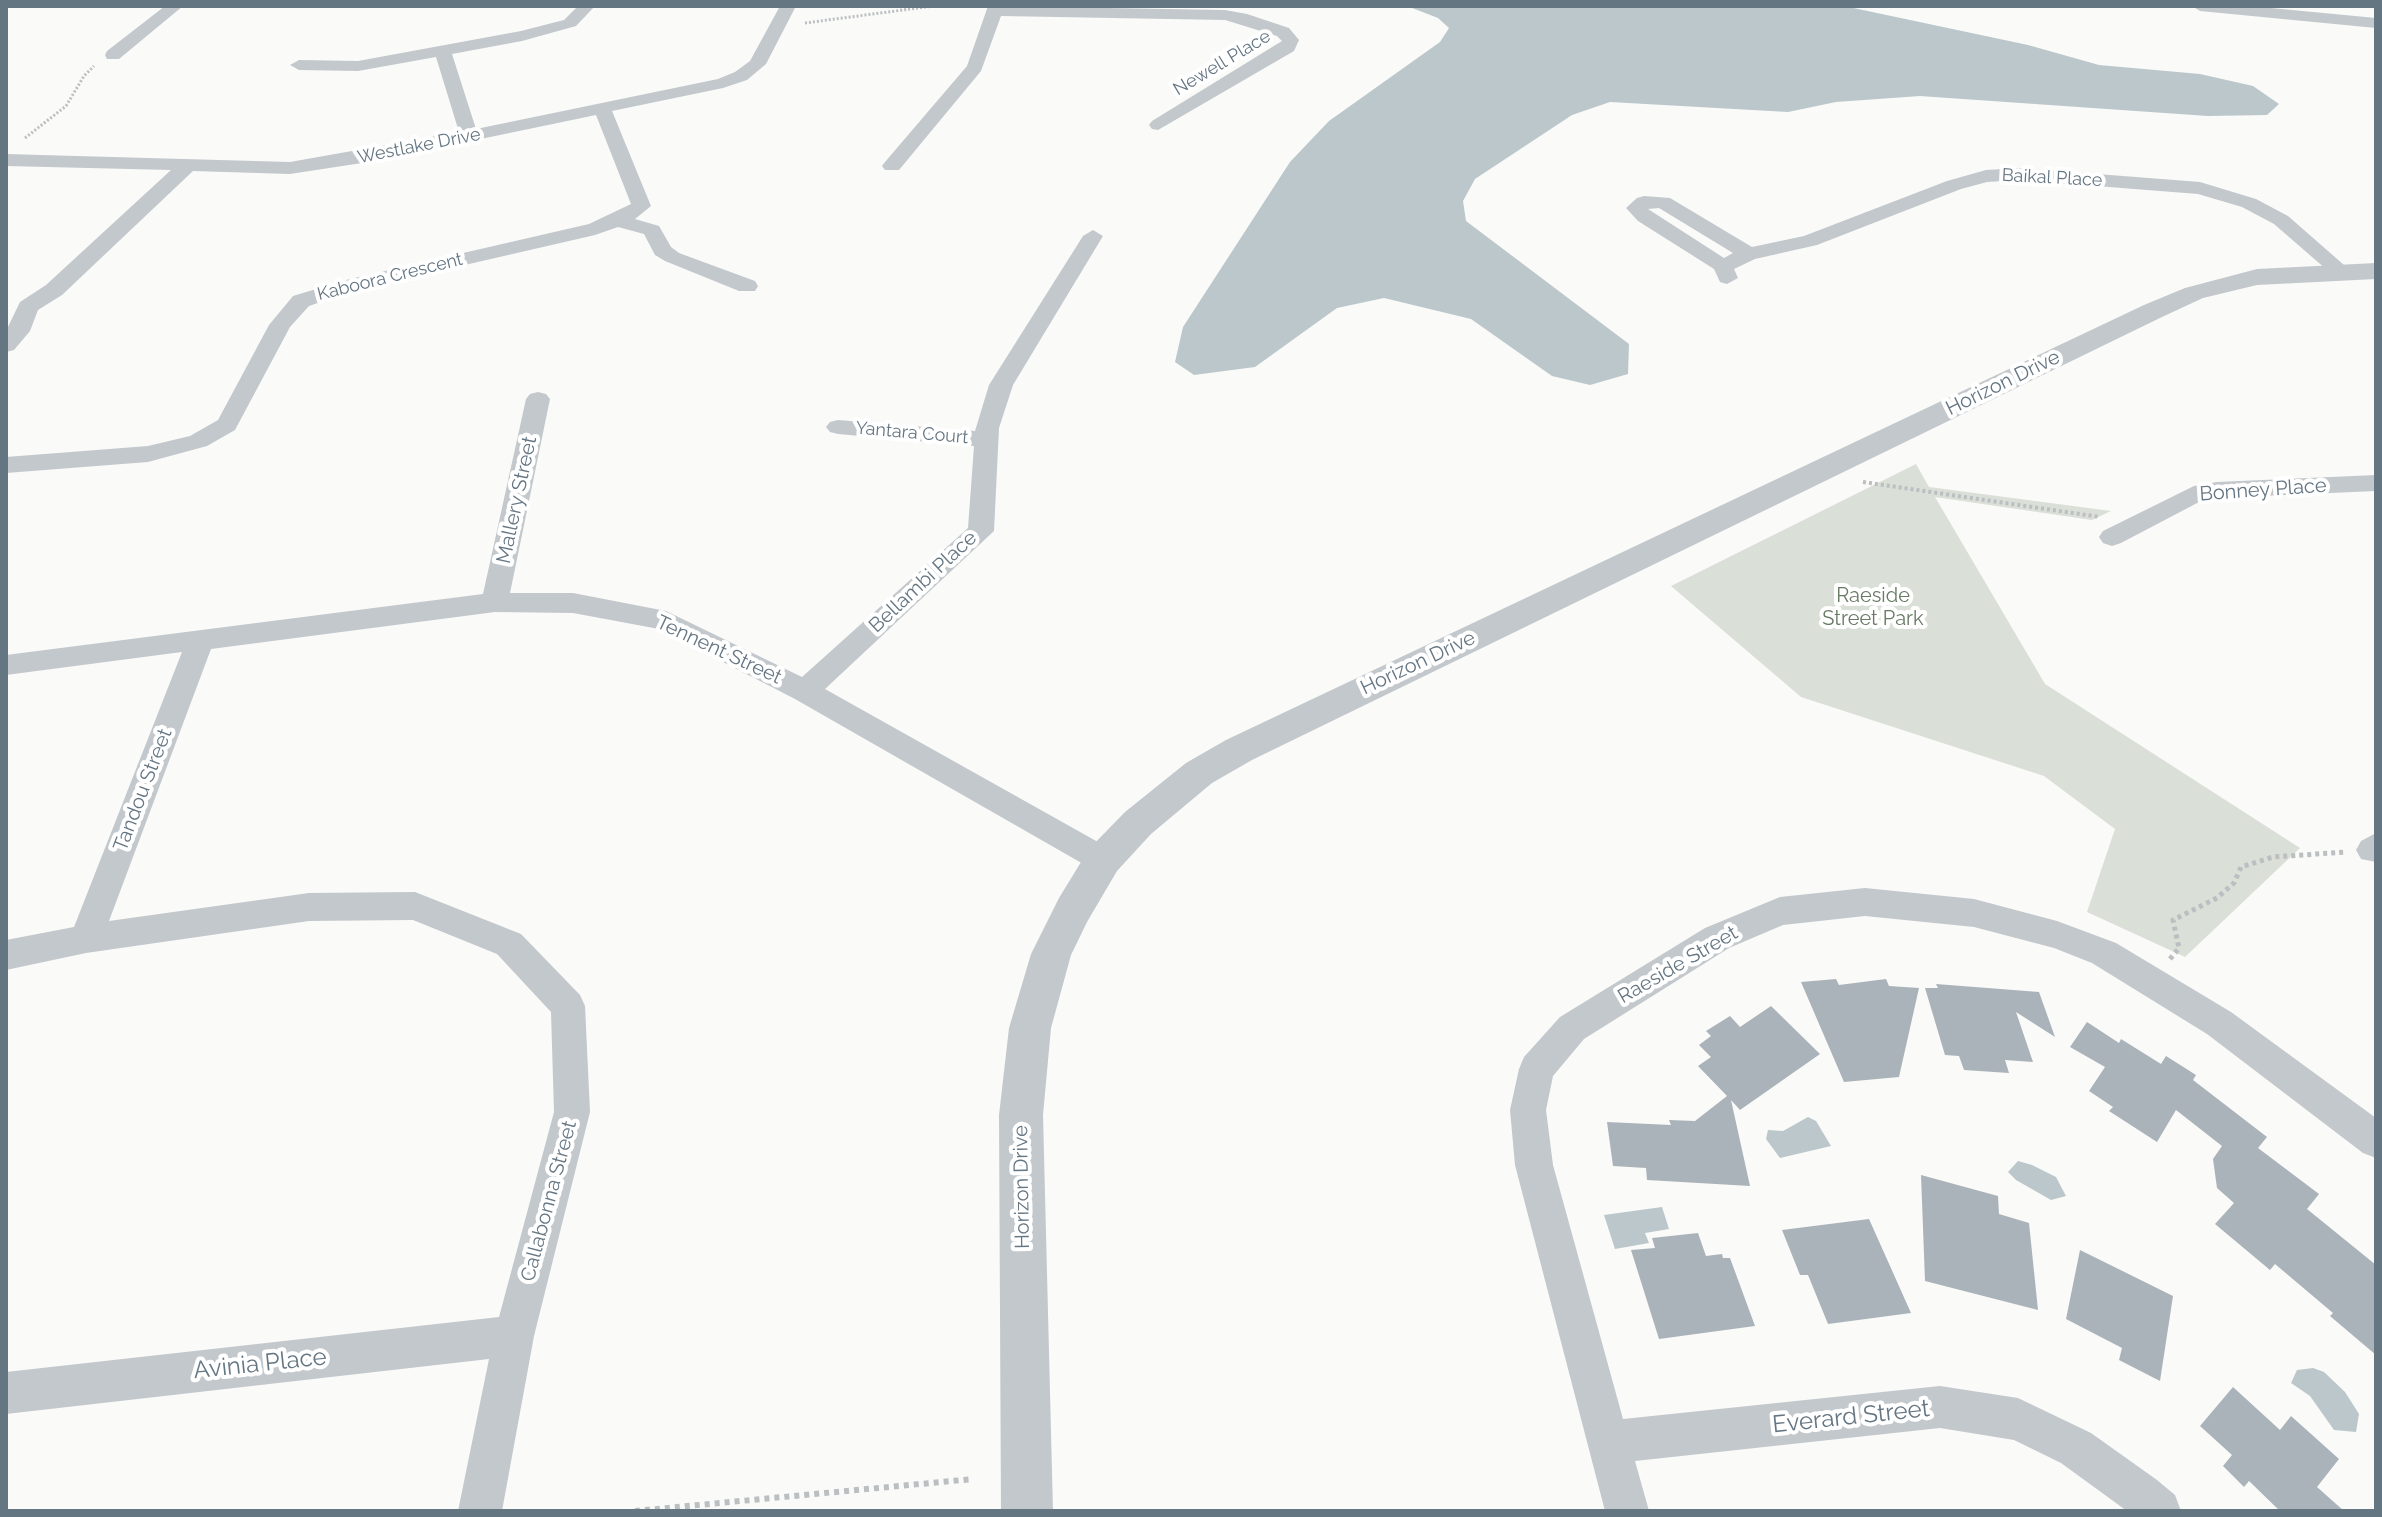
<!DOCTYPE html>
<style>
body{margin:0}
#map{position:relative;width:2382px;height:1517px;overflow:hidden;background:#fafaf8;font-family:Raleway,sans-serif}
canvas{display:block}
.frame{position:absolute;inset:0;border:8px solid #657683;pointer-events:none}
</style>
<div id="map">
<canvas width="2382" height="1517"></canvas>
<div class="frame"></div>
</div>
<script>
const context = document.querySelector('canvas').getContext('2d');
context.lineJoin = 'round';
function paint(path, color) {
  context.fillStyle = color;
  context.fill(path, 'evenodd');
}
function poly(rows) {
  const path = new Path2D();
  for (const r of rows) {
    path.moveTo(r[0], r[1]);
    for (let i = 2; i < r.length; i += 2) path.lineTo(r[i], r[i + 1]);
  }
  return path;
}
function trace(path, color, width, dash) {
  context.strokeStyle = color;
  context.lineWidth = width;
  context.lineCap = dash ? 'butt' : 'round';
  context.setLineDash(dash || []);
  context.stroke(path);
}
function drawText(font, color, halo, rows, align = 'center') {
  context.font = font + ' Raleway,sans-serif';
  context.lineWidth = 8;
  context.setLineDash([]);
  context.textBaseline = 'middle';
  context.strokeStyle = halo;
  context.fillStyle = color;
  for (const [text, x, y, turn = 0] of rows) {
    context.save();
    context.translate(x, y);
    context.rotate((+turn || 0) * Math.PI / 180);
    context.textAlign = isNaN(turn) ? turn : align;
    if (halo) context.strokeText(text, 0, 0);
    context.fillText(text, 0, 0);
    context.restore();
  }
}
paint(poly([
 [1916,464,1929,487,2111,511,2092,520,1935,497,2045,684,2300,848,2185,957,2087,912,2115,829,2044,776,1801,697,1671,586]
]), '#dadfd7');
paint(poly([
 [1407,6,1844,6,2028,45,2099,65,2200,74,2253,86,2279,104,2267,115,2208,116,1920,96,1836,102,1788,112,1610,102,1572,115,1475,179,1463,201,1466,221,1629,344,1628,374,1590,385,1552,376,1471,319,1384,298,1337,308,1255,367,1194,375,1175,362,1183,327,1290,162,1329,121,1440,42,1449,28,1438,18],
 [1808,1117,1816,1121,1831,1146,1780,1158,1766,1139,1768,1130,1783,1131],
 [2018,1161,2032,1165,2056,1177,2066,1196,2051,1200,2016,1180,2008,1172],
 [1662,1207,1669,1229,1645,1233,1649,1243,1615,1249,1604,1215],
 [2313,1368,2324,1372,2345,1392,2359,1414,2356,1432,2334,1430,2310,1396,2291,1383,2297,1370]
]), '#bbc7cb');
paint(poly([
 [1836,979,1839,985,1886,979,1889,986,1919,988,1899,1077,1844,1082,1801,982],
 [1936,984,2039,992,2055,1037,2016,1012,2033,1062,2005,1060,2009,1073,1964,1070,1959,1056,1945,1055,1925,988,1938,988],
 [1771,1006,1820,1054,1740,1110,1731,1100,1750,1186,1647,1180,1646,1168,1613,1166,1607,1122,1671,1125,1669,1120,1695,1121,1727,1096,1698,1066,1711,1057,1699,1045,1711,1036,1706,1031,1730,1016,1740,1027],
 [2087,1022,2119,1043,2121,1039,2161,1064,2166,1056,2196,1075,2193,1080,2267,1137,2258,1148,2319,1194,2307,1209,2376,1265,2376,1355,2330,1316,2333,1313,2275,1264,2270,1270,2215,1224,2234,1203,2217,1188,2213,1159,2222,1146,2176,1110,2157,1142,2109,1111,2113,1107,2089,1091,2105,1067,2070,1047],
 [1921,1175,1998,1196,1999,1214,2029,1223,2038,1310,1925,1281],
 [1869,1219,1911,1313,1828,1324,1808,1275,1800,1275,1782,1230],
 [1698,1233,1706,1256,1722,1254,1723,1258,1730,1258,1755,1326,1659,1339,1631,1250,1655,1248,1652,1238],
 [2080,1250,2173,1296,2160,1381,2119,1360,2122,1348,2066,1319],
 [2233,1387,2280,1430,2291,1416,2339,1459,2317,1487,2344,1511,2280,1511,2249,1481,2244,1487,2223,1466,2232,1455,2200,1426]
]), '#aab3b9');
trace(poly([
 [805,23,933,6],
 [25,138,66,106,84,76,94,66]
]), '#bbbfc2', 3, [2, 2]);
trace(poly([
 [1863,482,2100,517]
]), '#bbbfc2', 4, [3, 3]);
trace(poly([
 [2170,959,2179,948,2173,920,2217,898,2234,883,2241,867,2273,857,2346,852]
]), '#bbbfc2', 5, [4, 4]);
trace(poly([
 [635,1511,973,1479]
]), '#bbbfc2', 6, [5, 5]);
paint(poly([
 [165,6,183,6,119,59,107,59,105,55,107,51,165,6],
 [578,6,595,6,576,26,522,41,452,54,476,129,718,79,735,72,750,61,780,6,796,6,766,64,747,80,723,88,612,111,651,206,635,219,659,226,671,247,679,253,755,281,758,286,755,291,739,291,665,261,655,255,644,234,618,227,595,235,352,291,309,306,290,327,235,430,207,446,148,462,6,473,6,457,148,446,190,436,218,420,269,325,293,296,346,280,589,224,631,204,596,115,375,161,290,174,193,171,62,295,38,310,30,331,14,350,6,352,6,331,20,302,46,285,171,170,6,166,6,154,290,162,459,132,436,57,358,71,299,70,290,65,299,60,358,61,521,31,564,20,578,6],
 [988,6,1225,10,1247,14,1289,28,1299,40,1294,51,1158,130,1152,129,1149,125,1152,121,1282,41,1277,36,1225,20,1001,16,981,71,899,170,885,170,882,166,885,162,967,66,988,6],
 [2192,6,2250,6,2376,18,2376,28,2200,11,2192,6],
 [2020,168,2200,182,2256,199,2288,216,2352,272,2348,276,2334,276,2274,224,2242,207,2198,194,2020,180,1987,182,1961,189,1817,245,1755,259,1734,269,1738,278,1727,284,1720,282,1714,269,1638,221,1626,208,1637,198,1644,196,1670,198,1752,247,1804,236,1947,181,1986,170,2020,168],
 [1659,208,1733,253,1724,258,1648,209,1659,208],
 [1093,230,1103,236,1013,385,999,428,994,531,825,689,1114,851,1119,860,1114,869,1103,873,1092,869,795,699,659,629,573,613,495,612,211,649,109,921,309,893,415,892,521,934,580,995,585,1006,590,1112,534,1336,502,1511,458,1511,489,1359,6,1414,6,1372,499,1317,554,1112,551,1012,497,954,413,920,309,921,86,953,6,970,6,940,74,927,182,652,6,675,6,655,483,594,526,399,530,394,538,392,546,394,550,399,510,593,573,593,666,611,802,677,968,528,974,446,838,434,830,432,826,427,830,422,838,420,975,431,989,385,1083,236,1093,230],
 [2376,475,2376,491,2217,498,2201,501,2121,543,2112,546,2103,543,2099,537,2103,531,2194,486,2217,482,2376,475],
 [2376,833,2376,862,2361,859,2356,850,2361,841,2376,833],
 [1865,888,1974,899,2057,921,2116,943,2231,1012,2376,1118,2376,1158,2363,1153,2207,1034,2092,963,2054,948,1974,927,1865,916,1783,925,1729,948,1584,1039,1553,1076,1546,1110,1553,1165,1623,1419,1940,1386,2018,1398,2091,1433,2157,1480,2175,1495,2181,1511,2127,1511,2061,1463,2014,1440,1940,1428,1635,1461,1649,1511,1605,1511,1515,1165,1510,1110,1519,1069,1524,1057,1560,1017,1705,928,1780,897,1865,888]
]), '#c3c8cc');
paint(poly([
 [2376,263,2376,279,2257,285,2203,298,2162,317,1252,760,1212,783,1151,834,1117,871,1087,922,1071,955,1051,1028,1043,1115,1053,1511,1001,1511,999,1115,1009,1028,1031,954,1059,898,1089,849,1125,812,1186,763,1226,740,2144,305,2185,288,2257,269,2376,263]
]), '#c3c8cc');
drawText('18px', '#657683', '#fff', [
 ["Newell Place",1222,63,-31],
 ["Westlake Drive",419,146,-11],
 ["Baikal Place",2052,178,3],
 ["Kaboora Crescent",390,277,-14],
 ["Yantara Court",912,433,5]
]);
drawText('20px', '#657683', '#fff', [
 ["Horizon Drive",2003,383,-26],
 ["Bonney Place",2263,490,-4],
 ["Mallery Street",517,500,-78],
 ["Bellambi Place",923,582,-43],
 ["Tennent Street",719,650,25],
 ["Horizon Drive",1418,663,-25],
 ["Tandou Street",143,790,-69],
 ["Raeside Street",1678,965,-30],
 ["Horizon Drive",1022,1187,-91],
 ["Callabonna Street",549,1201,-75]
]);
drawText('20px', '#687a64', '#fff', [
 ["Raeside",1873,596],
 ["Street Park",1873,619]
]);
drawText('24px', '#657683', '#fff', [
 ["Avinia Place",260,1364,-6],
 ["Everard Street",1851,1417,-6]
]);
</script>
